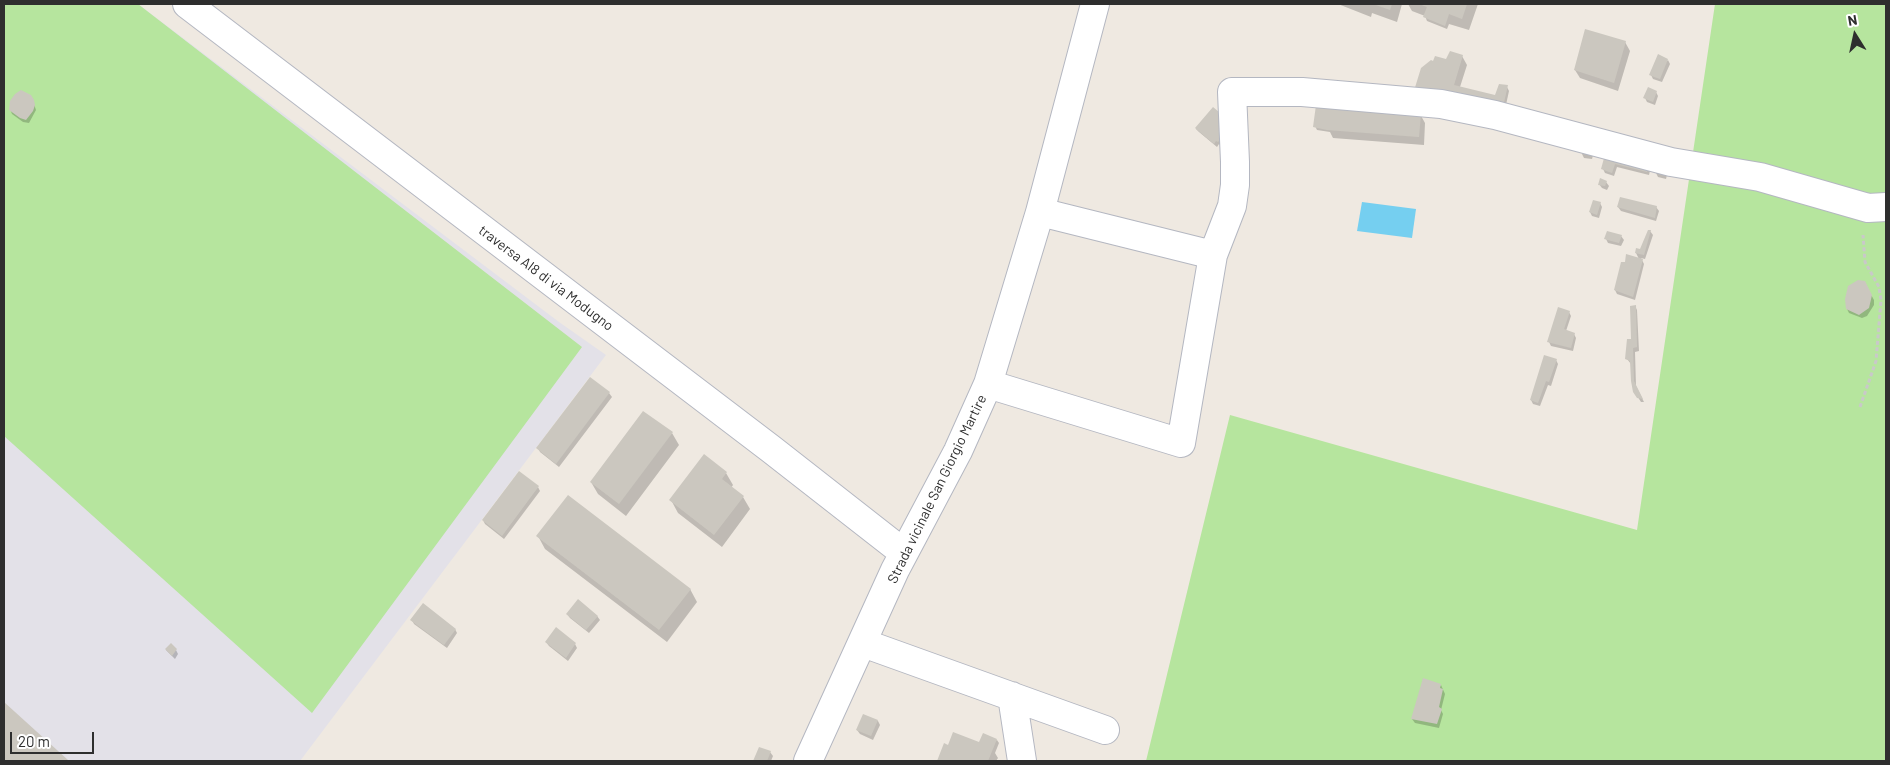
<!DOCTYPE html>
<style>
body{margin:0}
#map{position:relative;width:1890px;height:765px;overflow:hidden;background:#efe9e1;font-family:Barlow,sans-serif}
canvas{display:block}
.frame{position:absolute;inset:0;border:5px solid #2e2e2e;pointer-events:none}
.north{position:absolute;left:1830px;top:10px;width:50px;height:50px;-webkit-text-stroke:4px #fff;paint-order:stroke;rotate:350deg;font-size:14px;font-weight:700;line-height:20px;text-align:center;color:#2e2e2e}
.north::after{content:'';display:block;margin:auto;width:18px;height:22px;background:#2e2e2e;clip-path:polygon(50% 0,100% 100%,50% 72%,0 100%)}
.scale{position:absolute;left:10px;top:732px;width:84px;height:22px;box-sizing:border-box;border:2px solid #2e2e2e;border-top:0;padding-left:6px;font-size:15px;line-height:18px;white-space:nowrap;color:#2e2e2e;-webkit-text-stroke:4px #fff;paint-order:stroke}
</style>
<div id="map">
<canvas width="1890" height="765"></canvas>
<div class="frame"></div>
<div class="north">N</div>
<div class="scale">20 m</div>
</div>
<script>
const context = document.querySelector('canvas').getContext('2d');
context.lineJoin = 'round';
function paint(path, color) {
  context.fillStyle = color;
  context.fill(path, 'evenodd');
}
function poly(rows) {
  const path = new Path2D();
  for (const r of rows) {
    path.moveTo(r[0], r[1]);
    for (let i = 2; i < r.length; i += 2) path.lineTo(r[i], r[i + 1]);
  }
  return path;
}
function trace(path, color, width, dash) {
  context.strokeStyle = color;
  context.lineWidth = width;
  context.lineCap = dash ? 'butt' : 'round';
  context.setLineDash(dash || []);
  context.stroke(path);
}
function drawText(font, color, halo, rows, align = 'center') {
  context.font = font + ' Barlow,sans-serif';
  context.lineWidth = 4;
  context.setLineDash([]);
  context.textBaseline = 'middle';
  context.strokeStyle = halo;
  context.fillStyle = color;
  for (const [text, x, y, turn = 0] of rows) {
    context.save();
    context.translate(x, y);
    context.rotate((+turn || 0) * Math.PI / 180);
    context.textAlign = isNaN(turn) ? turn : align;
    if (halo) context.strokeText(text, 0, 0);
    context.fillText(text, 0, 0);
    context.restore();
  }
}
paint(poly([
 [4,4,138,4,559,322,606,355,300,761,4,761]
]), '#e3e1e8');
paint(poly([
 [4,4,138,4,582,347,312,713,4,436],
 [1715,4,1886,4,1886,761,1146,761,1230,415,1637,530]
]), '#b6e59e');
paint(poly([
 [1362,202,1416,209,1412,238,1357,231]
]), '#75cff0');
paint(poly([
 [1338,4,1402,4,1397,22,1372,13,1371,17],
 [1408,4,1478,4,1469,30,1449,24,1447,29,1427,21,1425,16,1412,11],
 [1625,42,1630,51,1618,91,1580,78,1575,70],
 [1462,56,1467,65,1460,87,1496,97,1507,87,1509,91,1504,114,1456,102,1446,60],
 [1668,60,1670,64,1662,82,1653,79,1651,75],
 [1656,92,1658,96,1655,105,1647,102,1645,98],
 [33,101,36,110,29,123,23,122,12,114,10,109],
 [1420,114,1425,123,1424,145,1333,138,1330,132,1317,130,1315,126],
 [1196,129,1231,130,1220,145,1219,144,1217,147,1199,132],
 [1584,146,1594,152,1592,159,1584,158,1582,154],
 [1607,152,1651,166,1649,175,1617,167,1614,176,1605,173,1603,169],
 [1658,165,1668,171,1666,179,1658,177,1656,173],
 [1606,182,1609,186,1607,190,1602,188,1599,184],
 [1600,203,1602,207,1599,218,1592,216,1590,212],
 [1618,207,1656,207,1659,211,1656,221,1621,211],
 [1650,231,1653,235,1645,259,1641,258,1644,264,1635,300,1617,294,1615,290,1639,259,1636,253,1641,251],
 [1621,236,1624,240,1621,246,1608,243,1606,239],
 [1864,282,1874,300,1874,305,1867,316,1862,318,1849,313,1847,309],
 [1635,306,1637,310,1639,351,1635,352,1636,386,1644,402,1641,402,1634,391,1631,364,1627,359,1633,340],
 [1569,312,1571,316,1566,331,1574,334,1576,338,1573,351,1551,346,1549,342],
 [1556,360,1558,364,1551,386,1548,385,1540,406,1533,404,1531,400],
 [591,379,609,393,612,397,559,467,540,452,538,448],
 [672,433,679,445,626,516,598,494,591,482],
 [726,473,733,485,731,488,743,497,750,509,722,547,678,513,671,500],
 [538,487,540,491,504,539,485,524,483,520],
 [538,536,690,589,697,602,667,642,545,549],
 [567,614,597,616,600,620,589,633,570,618],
 [412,620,455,629,457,633,447,648,414,624],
 [546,642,575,644,577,648,568,661,549,646],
 [166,650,176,650,178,654,175,659],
 [1441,685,1445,694,1441,710,1443,714,1439,728,1415,723,1412,719],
 [4,703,67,761,4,761],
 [864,716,878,721,880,725,873,740,860,734,857,730],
 [997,740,999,743,995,753,998,758,996,761,939,761,945,745,949,747,982,745],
 [760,748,770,752,773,756,771,761,755,761]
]), '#0003');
paint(poly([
 [1373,4,1392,4,1390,10],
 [1419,4,1467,4,1462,19,1449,14,1445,26,1423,17,1427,7],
 [1585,29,1626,41,1614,83,1574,70],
 [1450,51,1463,55,1454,85,1495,95,1499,84,1508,85,1502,111,1413,94,1421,68,1431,60,1433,61,1435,56,1446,59],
 [1658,54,1668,59,1660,79,1649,75],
 [1648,87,1657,91,1653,102,1643,98],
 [21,90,31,95,34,100,35,105,33,111,26,120,20,118,9,110,10,101,15,94],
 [1316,105,1421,113,1419,137,1327,130,1313,127],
 [1213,107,1225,117,1230,126,1218,142,1216,141,1214,144,1195,128],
 [1606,151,1649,161,1647,172,1615,164,1612,173,1601,169],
 [1600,178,1607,181,1605,186,1598,185],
 [1620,197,1657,206,1655,218,1617,207],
 [1593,200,1601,202,1597,215,1589,212],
 [1648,230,1651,230,1644,255,1635,253,1636,248,1640,249],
 [1607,231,1622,235,1619,243,1604,239],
 [1626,254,1643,259,1633,297,1614,290,1621,262,1625,262],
 [1858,280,1865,281,1872,295,1869,308,1859,315,1846,309,1845,299,1848,286],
 [1636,305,1637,347,1633,348,1634,381,1643,399,1637,398,1633,392,1631,381,1630,361,1625,359,1627,339,1631,339,1630,306],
 [1558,307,1570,311,1564,329,1575,333,1571,348,1547,342],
 [1544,355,1557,359,1549,382,1546,381,1538,403,1530,400],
 [590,377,610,392,556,464,536,448],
 [643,411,673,432,619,504,590,482],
 [704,454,727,472,722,479,744,496,714,535,669,500],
 [519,471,539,486,502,536,482,520],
 [568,495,691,589,659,630,536,536],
 [578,599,598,616,586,630,566,614],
 [423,603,456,629,444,645,410,620],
 [556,627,576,643,566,658,545,642],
 [171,643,177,649,172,656,165,649],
 [1423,678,1441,684,1440,688,1443,689,1439,707,1442,709,1437,724,1411,719],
 [4,702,68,760,66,761,4,761],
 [863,714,878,720,871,736,856,730],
 [953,732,979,742,983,733,997,739,988,761,937,761,944,743,948,745],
 [759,747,771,751,767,761,753,761]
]), '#cbc7bf');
const minor = poly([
 [187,4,771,449,904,553],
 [1040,212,1213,255],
 [988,384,1181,443,1213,255,1232,206,1235,185,1235,162,1232,92,1302,92,1441,104,1495,115,1671,162,1760,177,1868,208,1886,207],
 [863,643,1105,730],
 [1012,696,1022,761],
 [808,761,895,570,958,451,988,384,1040,212,1095,4]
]);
trace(minor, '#b4b7c1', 30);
trace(poly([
 [1860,407,1876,361,1881,300,1879,287,1865,262,1863,235]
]), '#c9c9c9', 3, [4, 2.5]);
trace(minor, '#fff', 28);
drawText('14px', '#2e2e2e', '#fff', [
 ["traversa AI8 di via Modugno",546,278,37],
 ["Strada vicinale San Giorgio Martire",937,489,-64]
]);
</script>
